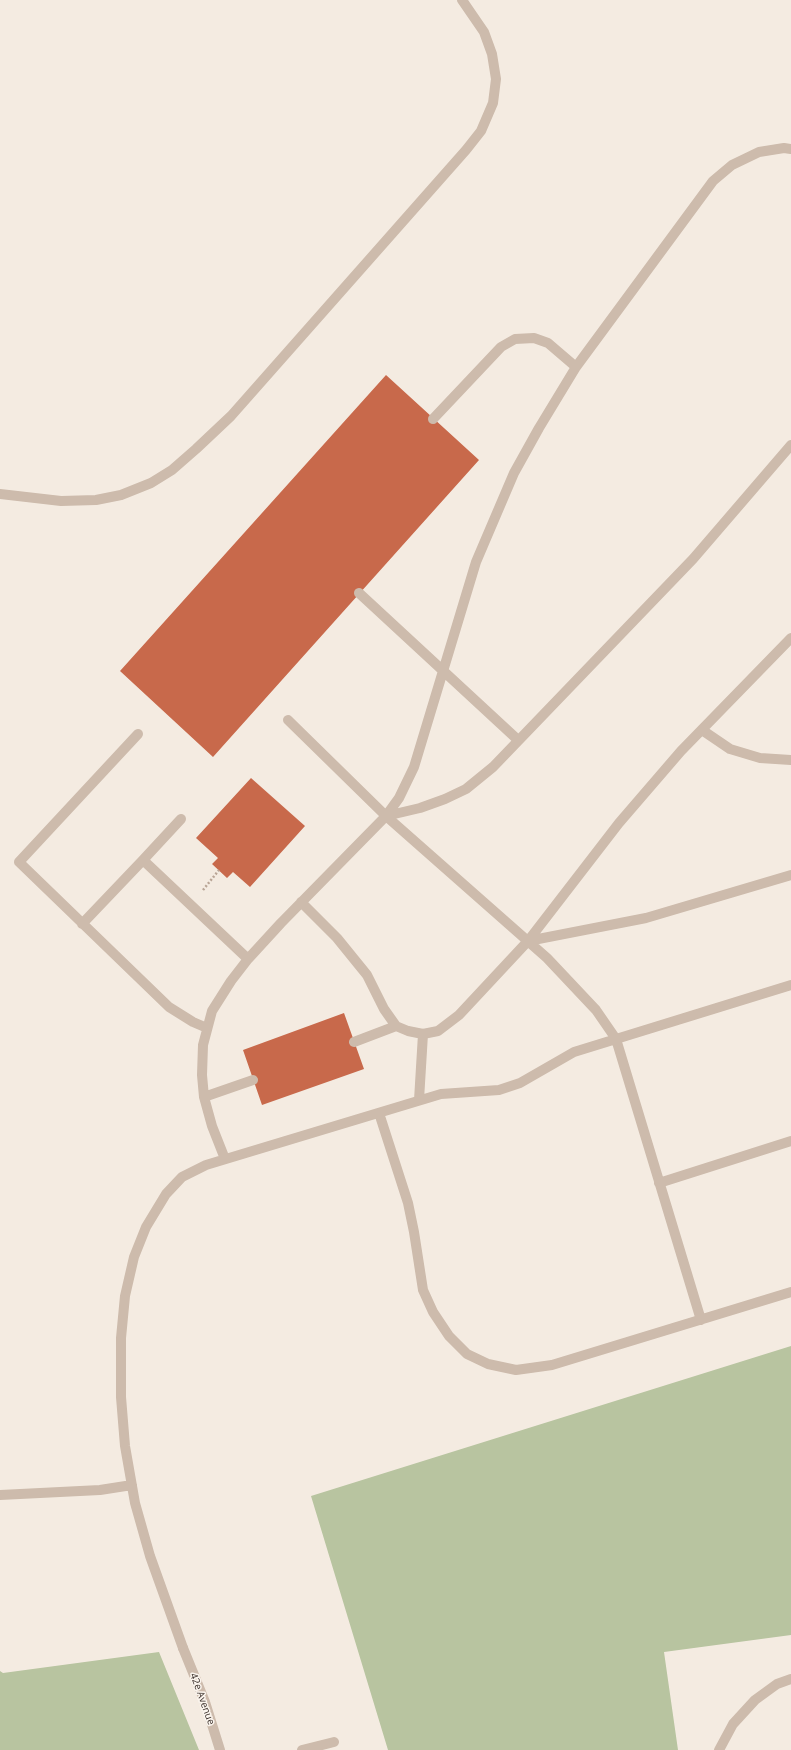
<!DOCTYPE html>
<style>
body{margin:0}
canvas{display:block;background:#f4ebe1}
</style>
<canvas width="791" height="1750"></canvas>
<script>
const context = document.querySelector('canvas').getContext('2d');
context.lineJoin = 'round';
function paint(path, color) {
  context.fillStyle = color;
  context.fill(path, 'evenodd');
}
function poly(rows) {
  const path = new Path2D();
  for (const r of rows) {
    path.moveTo(r[0], r[1]);
    for (let i = 2; i < r.length; i += 2) path.lineTo(r[i], r[i + 1]);
  }
  return path;
}
function trace(path, color, width, dash) {
  context.strokeStyle = color;
  context.lineWidth = width;
  context.lineCap = dash ? 'butt' : 'round';
  context.setLineDash(dash || []);
  context.stroke(path);
}
function drawText(font, color, halo, rows, align = 'center') {
  context.font = font + ' "Open Sans",sans-serif';
  context.lineWidth = 3;
  context.setLineDash([]);
  context.textBaseline = 'middle';
  context.strokeStyle = halo;
  context.fillStyle = color;
  for (const [text, x, y, turn = 0] of rows) {
    context.save();
    context.translate(x, y);
    context.rotate((+turn || 0) * Math.PI / 180);
    context.textAlign = isNaN(turn) ? turn : align;
    if (halo) context.strokeText(text, 0, 0);
    context.fillText(text, 0, 0);
    context.restore();
  }
}
paint(poly([
 [791,1346,791,1635,664,1652,678,1750,388,1750,311,1496],
 [159,1652,199,1750,0,1750,0,1671,3,1673]
]), '#b8c4a0');
paint(poly([
 [386,375,479,460,213,757,120,671],
 [251,778,305,826,250,887,233,872,227,878,212,864,218,858,196,838],
 [344,1013,364,1069,262,1105,243,1050]
]), '#c8694b');
trace(poly([
 [203,890,219,870]
]), '#b9a596', 2.5, [2, 2]);
trace(poly([
 [433,419,501,347,515,339,534,338,548,343,576,367],
 [0,494,61,501,96,500,121,495,151,483,172,470,196,449,231,416,466,150,481,131,493,103,496,79,492,54,484,32,462,0],
 [359,593,518,740],
 [288,720,386,816],
 [702,730,730,749,760,758,791,760],
 [138,734,19,862,169,1007,193,1022,207,1028],
 [386,816,399,798,414,767,476,562,514,473,539,428,576,367,713,181,732,165,759,152,784,148,791,149],
 [386,816,420,808,445,799,466,789,493,767,693,559,791,445],
 [143,860,181,819],
 [301,902,337,938,367,975,384,1009,396,1026,408,1031,423,1034,438,1031,459,1015,528,941,619,823,681,751,791,638],
 [82,924,143,860,248,959],
 [528,941,646,918,791,875],
 [354,1042,396,1026],
 [204,1097,253,1080],
 [419,1100,423,1034],
 [379,1113,408,1203,414,1232,423,1290,433,1312,449,1336,467,1354,488,1364,516,1370,552,1365,791,1292],
 [225,1159,212,1126,204,1097,202,1075,203,1045,212,1011,231,981,248,959,281,923,386,816,547,958,596,1010,616,1039,701,1320],
 [659,1183,791,1141],
 [0,1495,100,1490,132,1485],
 [183,1648,150,1556,135,1503,125,1446,121,1397,121,1338,125,1296,134,1257,146,1227,166,1194,182,1177,206,1165,441,1094,499,1090,520,1083,574,1052,791,985],
 [302,1750,334,1742],
 [719,1750,733,1724,755,1700,777,1684,791,1679]
]), '#cdbbac', 10);
trace(poly([
 [183,1648,205,1702,220,1750]
]), '#cdbbac', 10);
drawText('10px', '#3b302b', '#fbf5ee', [
 ["42e Avenue",202,1699,70]
]);
</script>
